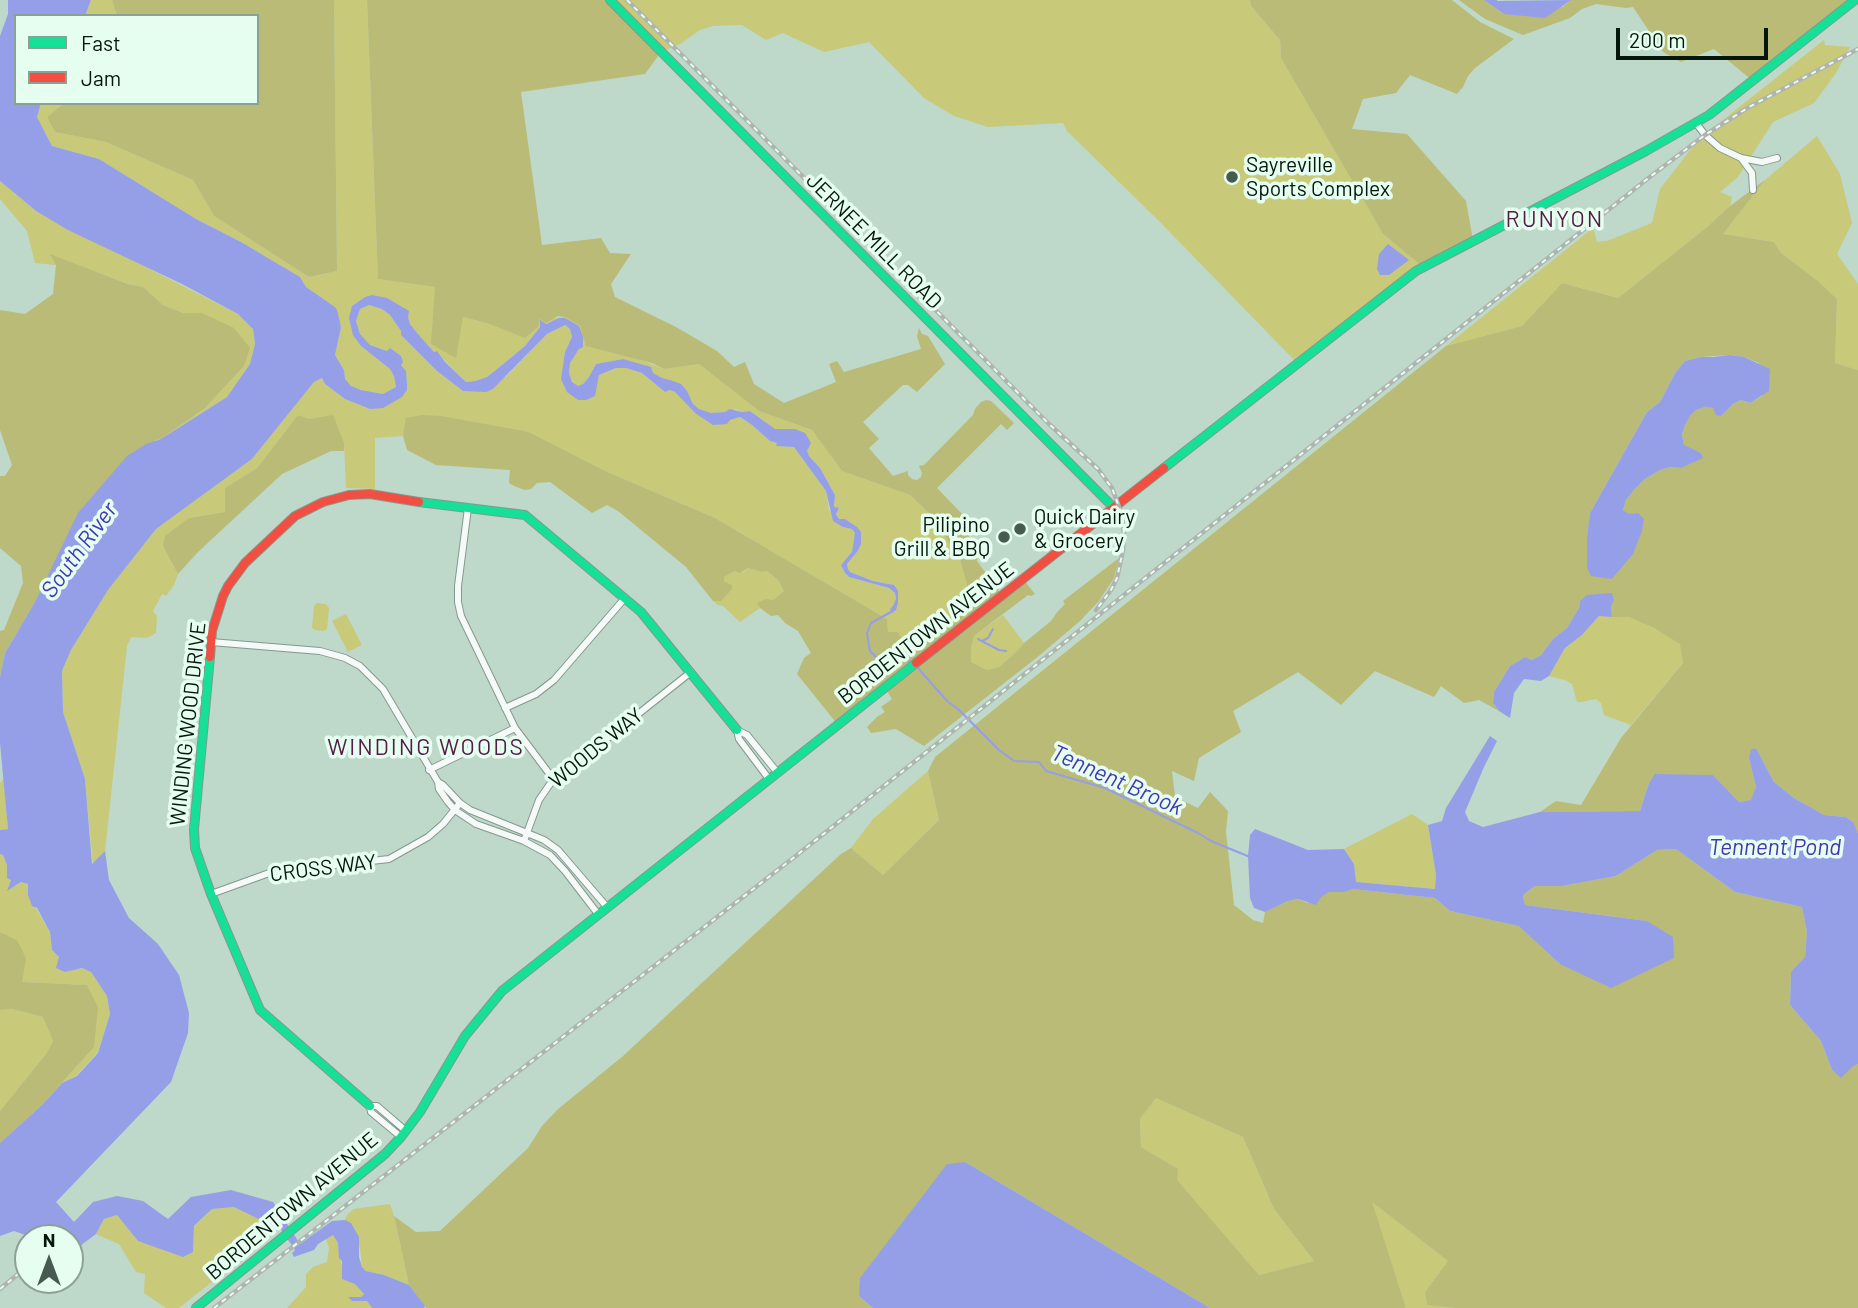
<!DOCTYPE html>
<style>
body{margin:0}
#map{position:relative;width:1858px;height:1308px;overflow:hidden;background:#bed8c9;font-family:Barlow,sans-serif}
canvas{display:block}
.legend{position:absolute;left:14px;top:14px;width:245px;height:91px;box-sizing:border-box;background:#e6fef0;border:2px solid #8ca195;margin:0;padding:9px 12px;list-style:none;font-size:21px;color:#05160d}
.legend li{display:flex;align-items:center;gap:14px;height:35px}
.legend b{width:35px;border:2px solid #8ca195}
.north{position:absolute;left:14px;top:1224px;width:70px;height:70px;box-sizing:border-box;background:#e6fef0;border:2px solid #8ca195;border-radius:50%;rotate:0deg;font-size:19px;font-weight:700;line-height:28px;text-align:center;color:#05160d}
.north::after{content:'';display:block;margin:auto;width:24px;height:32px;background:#465a4f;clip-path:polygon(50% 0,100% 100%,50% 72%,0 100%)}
.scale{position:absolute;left:1616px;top:28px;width:152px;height:32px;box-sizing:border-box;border:4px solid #05160d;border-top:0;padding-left:9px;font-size:21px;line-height:24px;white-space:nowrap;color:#05160d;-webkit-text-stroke:5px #e6fef0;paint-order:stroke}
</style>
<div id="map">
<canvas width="1858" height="1308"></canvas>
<ul class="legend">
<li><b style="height:9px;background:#16e098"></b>Fast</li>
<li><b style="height:9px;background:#f24e42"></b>Jam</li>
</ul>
<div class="north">N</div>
<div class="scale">200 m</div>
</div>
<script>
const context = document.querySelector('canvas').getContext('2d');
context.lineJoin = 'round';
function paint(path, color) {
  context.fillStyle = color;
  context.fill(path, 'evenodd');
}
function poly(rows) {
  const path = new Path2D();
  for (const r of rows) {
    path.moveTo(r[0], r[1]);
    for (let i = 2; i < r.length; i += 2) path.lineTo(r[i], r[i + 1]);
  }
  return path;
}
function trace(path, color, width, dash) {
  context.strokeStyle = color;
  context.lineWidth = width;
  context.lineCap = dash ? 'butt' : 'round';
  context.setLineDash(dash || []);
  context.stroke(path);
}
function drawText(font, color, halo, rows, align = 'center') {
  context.font = font + ' Barlow,sans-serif';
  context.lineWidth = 7;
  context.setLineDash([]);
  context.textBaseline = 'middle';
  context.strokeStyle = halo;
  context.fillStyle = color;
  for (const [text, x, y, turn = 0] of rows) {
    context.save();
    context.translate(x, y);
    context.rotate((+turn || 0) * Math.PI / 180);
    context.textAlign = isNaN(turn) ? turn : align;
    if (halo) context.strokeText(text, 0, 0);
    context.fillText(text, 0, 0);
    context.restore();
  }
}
paint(poly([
 [91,0,112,0,117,16,85,16],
 [334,0,367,0,378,279,435,287,462,317,490,324,565,317,580,326,585,338,664,369,699,364,759,411,812,430,842,471,910,495,931,515,960,559,971,601,920,639,902,638,888,632,887,619,715,518,605,471,529,432,407,418,403,436,375,438,375,489,346,488,344,443,309,419,298,415,257,468,225,488,225,512,189,518,163,546,178,574,174,585,166,596,162,594,153,611,157,616,156,633,147,638,131,637,127,646,105,851,93,865,85,779,63,712,62,671,71,650,108,590,156,529,252,459,314,382,322,378,325,384,345,399,370,409,407,385,406,372,401,365,387,351,370,345,360,334,356,321,360,309,369,305,382,309,390,315,401,331,401,335,437,371,463,391,506,377,547,334,565,325,570,329,572,337,565,352,563,367,578,400,599,375,616,368,626,368,642,373,665,392,670,390,675,392,695,413,730,420,739,417,752,425,770,441,777,443,777,446,794,447,826,491,829,510,843,527,852,529,855,534,852,552,841,565,845,573,849,577,889,588,895,593,896,599,893,606,898,603,894,585,873,581,850,572,848,569,847,564,857,552,857,527,845,519,839,519,836,513,839,509,834,508,835,495,832,489,820,468,809,456,807,451,808,446,795,429,775,429,750,411,742,412,736,409,725,412,711,413,699,409,693,404,692,400,670,380,662,378,623,359,596,364,589,377,583,384,578,386,572,382,569,373,570,363,579,349,579,326,551,321,540,327,525,346,487,377,475,381,466,382,445,361,437,351,434,352,417,333,410,324,408,317,365,297,352,306,361,346,390,369,394,376,396,387,383,394,361,390,351,386,345,379,344,370,335,355,341,327,335,307,306,287,300,277,241,242,196,219,99,159,52,146,37,117,41,103,64,103,47,117,55,132,106,142,193,180,214,216,309,277,337,271],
 [610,0,1250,0,1251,6,1280,40,1281,58,1383,234,1423,267,1297,363,1161,223,1067,131,1063,123,988,127,954,116,924,98,869,42,824,52,783,33,766,40,742,25,713,26,700,30,680,44,661,52],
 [1824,40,1825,45,1850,47,1836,73,1814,103,1773,122,1738,177,1720,192,1732,197,1730,206,1707,227,1618,298,1562,283,1522,326,1446,346,1593,228,1597,242,1607,241,1652,223,1660,189,1705,131,1714,127],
 [1817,136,1840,174,1852,223,1837,254,1858,284,1858,370,1835,363,1837,299,1818,281,1781,253,1774,242,1723,234,1765,180],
 [0,181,36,211,238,314,253,329,255,344,250,364,227,397,161,439,205,408,244,366,202,313,183,313,163,305,143,287,129,284,51,255,56,265,35,263,27,231,0,199],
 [748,568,762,572,766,570,778,580,784,591,773,600,758,604,760,608,740,622,723,606,718,605,713,601,721,601,732,585,724,581,724,577,735,571,744,572],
 [317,603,326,604,329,608,327,629,324,631,315,630,312,628,314,606],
 [346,614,362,645,348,652,332,621],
 [1003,615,1024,643,1015,653,999,667,987,670,971,662,971,647,974,636],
 [1599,616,1629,617,1654,628,1681,644,1683,663,1631,725,1604,715,1601,703,1596,699,1581,702,1577,702,1572,684,1565,680,1549,676,1565,648,1582,635],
 [928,771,939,820,883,875,851,848,873,819],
 [4,778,8,829,0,830,0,783],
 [1412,814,1428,825,1436,875,1435,889,1355,882,1354,864,1344,849],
 [0,854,3,855,7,865,7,877,11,880,8,890,22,882,28,884,28,895,50,932,52,950,59,957,65,972,82,968,91,972,107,996,110,1014,98,1052,76,1076,62,1083,94,1047,87,985,21,982,17,940,0,932],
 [12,1009,43,1017,53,1041,46,1054,0,1111,0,1010],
 [1156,1098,1243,1137,1274,1209,1314,1261,1259,1275,1176,1180,1178,1169,1141,1147,1140,1119],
 [1371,1201,1448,1261,1425,1292,1427,1305,1455,1308,1406,1308],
 [390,1204,394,1216,409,1285,384,1275,366,1271,362,1267,360,1248,345,1220,347,1215,354,1209],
 [234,1207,266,1222,277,1230,179,1308,166,1308,144,1293,145,1274,136,1272,119,1244,96,1234,104,1219,117,1215,138,1241,193,1252,194,1227,212,1209],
 [333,1235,338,1243,342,1268,364,1294,361,1297,356,1298,348,1297,367,1301,372,1308,287,1308,306,1287,306,1274,313,1267,327,1262,329,1248,326,1239]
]), '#c8c979');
paint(poly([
 [112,0,334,0,337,271,309,277,214,216,193,180,106,142,55,132,47,117,64,103,257,103,257,16,117,16],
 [367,0,610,0,661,52,645,74,521,92,542,245,601,238,610,253,631,254,611,284,615,297,676,327,717,351,734,367,745,362,754,384,784,403,836,382,829,364,837,361,844,372,921,349,917,336,919,328,922,334,928,336,945,364,917,392,908,385,903,385,863,422,879,439,869,448,893,476,908,471,908,475,912,479,917,480,921,477,922,473,919,466,924,465,973,415,975,409,981,402,986,400,991,401,1014,423,1007,430,1001,424,937,488,964,516,960,523,959,532,961,534,966,529,969,534,969,540,978,551,977,561,1002,595,1023,579,1035,594,1031,596,1028,595,974,636,971,647,971,662,987,670,999,667,1015,653,1024,643,1051,621,1058,611,1065,604,1063,601,1119,558,1114,578,1099,601,1080,621,1040,655,924,746,896,729,871,733,867,727,877,717,885,712,881,707,892,699,885,688,838,725,797,674,804,658,811,653,798,631,785,623,778,615,771,616,760,608,757,603,766,599,773,600,784,591,778,580,767,571,762,572,748,568,740,573,735,571,724,577,724,581,732,585,732,589,721,601,713,601,686,567,618,511,607,505,592,513,550,482,537,483,531,489,525,490,514,486,509,483,510,470,436,465,407,450,403,436,406,418,422,415,441,416,529,432,605,471,715,518,887,619,888,632,897,632,902,638,920,639,971,601,960,559,931,515,910,495,842,471,812,430,759,411,699,364,664,369,652,363,586,346,580,326,565,317,558,316,546,323,540,319,538,327,525,338,490,324,463,317,456,358,431,344,435,287,378,279],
 [1250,0,1452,0,1480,22,1514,39,1475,68,1468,76,1463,87,1457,94,1410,75,1396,93,1363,99,1352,129,1407,134,1466,201,1473,240,1423,267,1383,234,1281,58,1280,40,1251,6],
 [1459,0,1484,0,1504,14,1562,7,1571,0,1855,0,1753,81,1714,49,1681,62,1663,52,1633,7,1626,8,1596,4,1582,9,1570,18,1523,35,1485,19],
 [1765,180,1723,234,1774,242,1781,253,1818,281,1837,299,1835,363,1858,370,1858,833,1852,821,1846,817,1824,815,1794,798,1774,782,1757,750,1749,758,1756,787,1752,800,1739,802,1713,775,1649,783,1640,811,1540,812,1556,801,1581,805,1621,738,1683,663,1680,644,1654,628,1629,617,1612,617,1611,606,1580,601,1579,608,1567,628,1553,639,1541,655,1532,660,1525,657,1510,666,1494,692,1493,703,1499,711,1479,700,1464,703,1441,686,1434,697,1375,671,1341,705,1298,672,1233,711,1241,732,1199,758,1194,781,1172,771,1175,797,1198,808,1210,792,1228,811,1226,832,1234,905,1253,920,1263,923,1265,912,1288,901,1298,899,1307,903,1329,892,1345,892,1353,889,1435,898,1450,911,1520,926,1560,964,1647,921,1525,905,1523,895,1535,886,1562,886,1616,876,1657,850,1676,849,1735,892,1802,907,1807,932,1805,958,1791,972,1790,1005,1821,1041,1832,1070,1841,1077,1852,1066,1858,1064,1858,1308,1455,1308,1427,1305,1425,1292,1448,1261,1372,1202,1406,1308,1210,1308,965,1162,859,1296,873,1308,426,1308,409,1285,394,1216,416,1232,440,1231,528,1148,542,1126,557,1110,623,1056,841,854,851,848,883,875,939,820,928,771,935,757,1446,346,1522,326,1562,283,1618,298,1707,227,1730,206],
 [1729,355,1744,357,1759,363,1762,396,1750,403,1741,400,1733,404,1721,416,1713,408,1705,407,1696,410,1690,416,1685,425,1682,436,1684,446,1701,453,1681,468,1670,467,1660,470,1645,479,1634,490,1626,500,1623,510,1628,514,1637,543,1633,553,1612,579,1587,568,1587,537,1590,513,1647,412,1660,402,1675,373,1685,361,1701,357],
 [1156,1098,1243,1137,1274,1209,1314,1261,1259,1275,1177,1180,1178,1169,1141,1147,1140,1119],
 [50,254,128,284,143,287,163,305,183,313,202,313,234,328,250,348,244,366,205,408,161,439,156,440,35,602,5,653,0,677,0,631,4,630,23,583,21,566,0,548,0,476,5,476,12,465,0,430,0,310,25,314,53,294,56,265],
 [298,415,309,419,333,415,344,443,344,451,331,451,282,474,198,552,178,574,163,546,165,536,189,518,225,512,225,488,257,468],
 [0,932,17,940,26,958,22,982,87,985,98,1007,94,1047,42,1105,0,1143,0,1111,46,1054,53,1041,43,1017,12,1009,0,1010]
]), '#babb77');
paint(poly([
 [8,0,91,0,85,16,16,16,16,103,41,103,37,117,52,146,99,159,196,219,241,242,300,277,306,287,335,307,337,310,341,327,335,355,344,370,345,379,351,386,361,390,383,394,396,387,394,376,390,369,361,346,353,335,349,318,352,306,365,297,372,295,387,298,409,311,408,317,410,324,417,333,434,352,437,351,445,362,466,382,475,381,487,377,502,365,525,346,540,327,540,320,546,324,559,318,565,318,579,326,583,337,583,347,579,349,570,363,569,373,572,382,578,386,583,384,589,377,596,364,623,359,651,367,653,373,662,378,670,380,681,384,687,391,693,404,699,409,711,413,725,412,730,409,742,412,750,411,775,429,795,429,805,433,811,443,807,451,809,456,820,468,835,495,834,507,839,508,836,514,839,519,845,519,857,527,861,532,861,544,857,552,847,564,848,569,850,572,873,581,894,585,898,591,898,603,896,610,892,613,890,609,893,606,896,599,895,593,889,588,849,577,845,573,841,565,852,552,855,533,852,529,843,527,833,521,826,491,794,447,776,446,777,443,770,441,752,425,740,417,730,420,727,424,713,425,695,413,675,392,670,390,665,392,642,373,626,368,616,368,599,375,595,396,586,400,578,400,567,392,561,379,565,352,572,337,570,329,565,325,547,334,493,389,486,392,463,391,437,371,401,335,401,331,390,315,382,309,369,305,360,309,356,321,360,334,370,345,387,351,390,348,401,356,403,362,401,365,406,371,407,385,407,390,402,397,383,408,370,409,345,399,325,384,322,378,314,382,252,459,156,529,108,590,71,650,62,671,63,712,85,779,92,864,105,851,109,880,129,918,158,944,179,975,189,1013,188,1033,171,1082,56,1202,74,1222,93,1202,117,1196,143,1201,168,1219,191,1197,231,1190,273,1202,300,1244,332,1221,345,1220,351,1223,359,1237,359,1257,362,1267,366,1271,384,1275,409,1285,425,1306,424,1308,372,1308,367,1301,352,1301,348,1297,361,1297,364,1294,355,1284,342,1279,342,1261,339,1258,338,1243,333,1235,318,1244,314,1250,294,1257,292,1253,295,1250,280,1228,277,1230,265,1222,234,1207,212,1209,194,1226,193,1252,183,1257,138,1241,117,1215,104,1219,96,1234,80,1246,70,1246,70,1238,34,1238,14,1231,0,1236,0,1143,42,1105,62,1083,77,1076,98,1053,110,1014,107,996,91,972,82,968,65,972,56,968,59,957,52,950,50,932,37,908,32,906,28,895,28,884,21,882,7,891,11,880,7,878,7,865,3,855,0,854,0,830,8,829,0,743,0,677,5,653,35,602,78,513,127,456,146,444,161,439,227,397,250,364,255,344,253,329,238,314,182,284,68,230,36,211,0,181,0,36,8,14],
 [1484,0,1497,0,1497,1,1571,0,1545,18,1504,14],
 [1388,244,1409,260,1389,275,1380,275,1377,269,1379,254],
 [1729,355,1744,357,1770,369,1769,391,1750,403,1741,400,1733,404,1721,416,1716,415,1713,408,1705,407,1696,410,1690,416,1685,425,1682,435,1684,445,1701,453,1703,458,1681,468,1670,467,1660,470,1645,479,1634,490,1626,500,1623,510,1629,514,1638,513,1644,519,1642,531,1633,554,1612,579,1591,576,1587,568,1587,537,1590,513,1647,412,1660,402,1675,373,1685,361,1701,357,1714,357],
 [1612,593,1614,600,1611,606,1612,617,1599,616,1582,635,1565,648,1549,676,1541,681,1524,679,1514,693,1510,718,1499,711,1493,703,1494,692,1510,666,1525,657,1532,660,1541,655,1553,639,1567,628,1579,608,1580,601,1587,595],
 [1490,736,1497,741,1484,767,1465,812,1469,821,1483,827,1540,812,1640,811,1649,783,1655,774,1713,775,1739,802,1751,800,1756,787,1749,758,1751,750,1754,748,1757,750,1774,782,1794,798,1824,815,1846,817,1853,822,1858,833,1858,1064,1852,1067,1841,1078,1832,1070,1821,1041,1790,1005,1791,972,1805,957,1807,932,1802,907,1735,892,1676,849,1657,850,1616,876,1562,886,1535,886,1523,895,1525,905,1647,921,1673,937,1674,958,1611,988,1560,964,1519,926,1450,911,1435,898,1353,889,1345,892,1329,892,1321,897,1316,905,1298,899,1288,901,1265,912,1254,908,1250,898,1248,856,1250,835,1255,829,1308,850,1344,849,1354,864,1356,882,1435,889,1436,875,1428,825,1442,821,1446,808],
 [965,1162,1210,1308,873,1308,859,1296,860,1278,947,1164]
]), '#959fe8');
trace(poly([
 [891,612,871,623,867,633,870,651,882,663,888,663,904,658,911,662],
 [978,639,999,650,1006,651],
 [982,641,988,638,993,629],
 [918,668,947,701,958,709,999,750,1014,761,1039,762,1046,771,1105,788,1198,833,1211,841,1250,857]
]), '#959fe8', 2);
const street = poly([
 [1696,123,1705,135,1720,148,1741,158,1762,162,1777,158],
 [1741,158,1752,173,1753,190],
 [468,508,458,586,458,602,461,616,515,728,554,780],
 [211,642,320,651,345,658,360,666,383,689,438,782,439,789,448,802,455,810,476,824,524,841,550,855,565,871,598,914],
 [505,708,536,694,554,680,625,598],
 [429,770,515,728],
 [769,779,739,739,737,730,747,735,777,772],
 [438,782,443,785,460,803,470,810,527,833,544,840,558,850,607,907],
 [524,841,539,800,550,784,691,672],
 [211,894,272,872,389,859,428,837,443,824,460,803],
 [401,1137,371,1112,370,1106,377,1106,406,1131]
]);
const fast = poly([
 [610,0,1113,507],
 [1164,468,1416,271,1646,151,1709,115,1855,0],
 [419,502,525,515,641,612,737,730],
 [210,657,194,829,195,848,211,894,260,1010,370,1106],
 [196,1308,385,1154,401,1137,420,1112,465,1036,502,991,916,663]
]);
const jam = poly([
 [210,657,212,631,223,596,228,586,245,563,295,516,323,502,349,495,370,494,419,502],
 [916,663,1164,468]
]);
trace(street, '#84998e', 8);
trace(fast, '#84998e', 10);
trace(jam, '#84998e', 10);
trace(street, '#f5f9f7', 6);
trace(fast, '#16e098', 8);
trace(jam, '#f24e42', 8);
const rail = poly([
 [627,0,1049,424,1098,469,1112,488,1118,504,1122,516,1124,534,1123,550,1117,578,1111,590,1096,610],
 [0,1289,28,1266],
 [214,1308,797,855,1651,176,1705,135,1749,107,1858,49]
]);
trace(rail, '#afb4b1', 4.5);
trace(rail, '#e6fef0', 2, [5]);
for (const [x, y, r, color] of [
 [1232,177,7,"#465a4f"],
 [1020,529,7,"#465a4f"],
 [1004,537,7,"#465a4f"]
]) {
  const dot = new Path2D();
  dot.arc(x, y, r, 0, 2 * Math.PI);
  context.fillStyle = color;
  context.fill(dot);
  trace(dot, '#e6fef0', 2.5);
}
drawText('21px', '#05160d', '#e6fef0', [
 ["Sayreville",1246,165],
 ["Sports Complex",1246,189],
 ["Quick Dairy",1034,517],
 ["& Grocery",1034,541],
 ["Pilipino",990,525,"right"],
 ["Grill & BBQ",990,549,"right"]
], 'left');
drawText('21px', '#05160d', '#e6fef0', [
 ["JERNEE MILL ROAD",874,241,45],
 ["BORDENTOWN AVENUE",926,633,-38],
 ["WINDING WOOD DRIVE",188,724,-84],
 ["WOODS WAY",596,748,-39],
 ["CROSS WAY",323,868,-7],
 ["BORDENTOWN AVENUE",292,1206,-40]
]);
context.letterSpacing = '2px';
drawText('23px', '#541b44', '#e6fef0', [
 ["RUNYON",1555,219],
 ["WINDING WOODS",426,747]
]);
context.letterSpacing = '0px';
drawText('italic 23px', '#4536b6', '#e6fef0', [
 ["South River",79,550,-54],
 ["Tennent Brook",1117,780,24],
 ["Tennent Pond",1775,847]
]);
</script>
